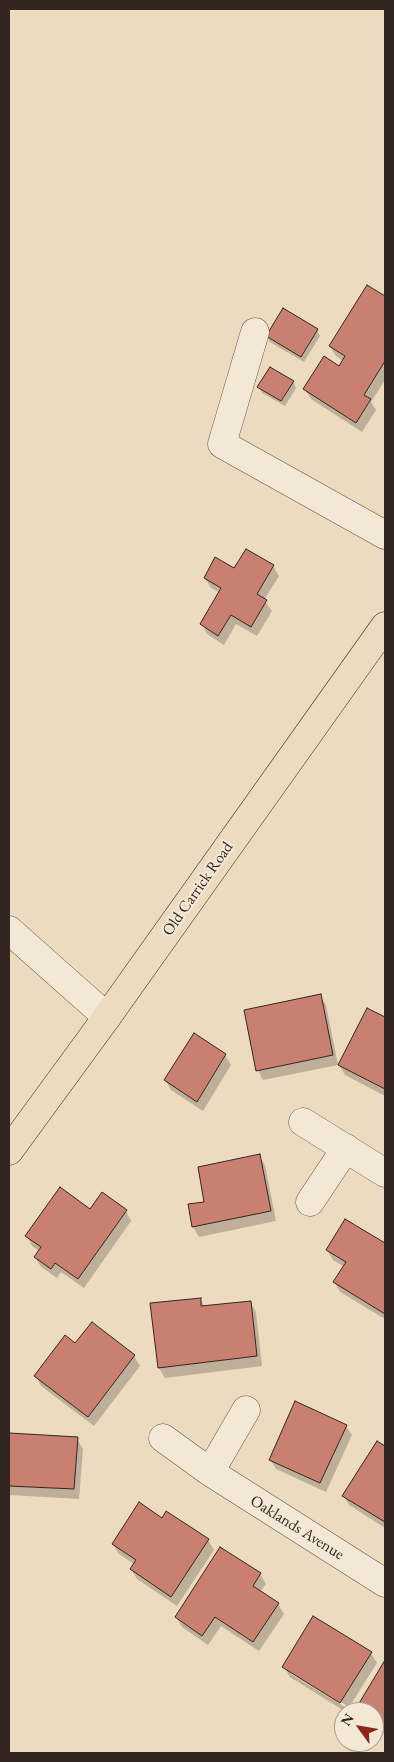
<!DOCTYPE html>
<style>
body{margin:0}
#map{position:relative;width:394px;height:1762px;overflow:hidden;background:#eddbc0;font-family:"EB Garamond",serif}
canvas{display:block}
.frame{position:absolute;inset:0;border:10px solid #312720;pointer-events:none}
.north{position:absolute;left:334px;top:1702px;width:50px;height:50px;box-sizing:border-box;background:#f3e8d6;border:1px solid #a59b8d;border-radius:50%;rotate:302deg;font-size:14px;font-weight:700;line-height:20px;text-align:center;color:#312720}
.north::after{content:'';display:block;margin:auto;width:18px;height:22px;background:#8f2418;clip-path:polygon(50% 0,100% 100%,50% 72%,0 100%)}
</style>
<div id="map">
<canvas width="394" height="1762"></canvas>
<div class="frame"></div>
<div class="north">N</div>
</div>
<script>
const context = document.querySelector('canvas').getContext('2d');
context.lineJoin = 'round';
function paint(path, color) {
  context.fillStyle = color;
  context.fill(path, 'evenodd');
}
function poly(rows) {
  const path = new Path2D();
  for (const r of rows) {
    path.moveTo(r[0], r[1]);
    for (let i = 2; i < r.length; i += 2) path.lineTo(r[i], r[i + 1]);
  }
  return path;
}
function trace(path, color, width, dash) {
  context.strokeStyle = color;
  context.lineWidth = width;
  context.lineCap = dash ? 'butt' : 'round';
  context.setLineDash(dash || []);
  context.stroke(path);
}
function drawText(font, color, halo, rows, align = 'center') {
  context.font = font + ' "EB Garamond",serif';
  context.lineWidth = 4.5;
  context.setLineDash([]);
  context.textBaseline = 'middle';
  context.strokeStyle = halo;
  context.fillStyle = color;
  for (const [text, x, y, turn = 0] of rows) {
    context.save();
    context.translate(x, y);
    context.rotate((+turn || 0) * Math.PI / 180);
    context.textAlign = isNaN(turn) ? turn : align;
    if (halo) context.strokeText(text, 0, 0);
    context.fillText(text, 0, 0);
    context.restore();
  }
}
paint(poly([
 [368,286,385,298,385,380,371,402,376,410,362,432,311,399,305,389,339,367,343,361,336,356,330,346],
 [317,330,320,336,304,362,270,342,267,336],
 [293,382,296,388,285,406,262,393,259,387],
 [273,566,279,576,264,600,272,611,257,636,236,624,224,645,207,634,202,624,220,593,211,588,205,578,235,570],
 [320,996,326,1005,338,1065,263,1080,258,1070],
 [367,1010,385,1019,385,1096,345,1075,339,1065],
 [195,1035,225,1055,231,1065,203,1111,171,1090,166,1081],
 [259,1156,265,1165,276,1221,199,1237,193,1227,190,1205,206,1203],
 [91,1211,126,1211,131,1221,84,1288,61,1272,57,1278,41,1267,35,1257,39,1251,32,1246,27,1236],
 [345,1220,385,1244,385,1319,340,1292,335,1283,345,1267,333,1260,327,1250],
 [200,1299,205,1307,250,1302,256,1312,262,1366,165,1378,159,1368,152,1304],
 [75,1344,134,1356,140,1366,94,1426,41,1386,36,1376],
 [346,1426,352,1435,326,1492,276,1469,270,1459],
 [9,1435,77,1439,83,1449,79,1499,9,1495],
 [377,1442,385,1447,385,1528,349,1505,344,1496],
 [162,1519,208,1540,214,1550,177,1606,137,1579,131,1569,134,1564,119,1554,113,1544],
 [260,1574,266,1584,260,1592,278,1604,284,1614,259,1651,221,1626,208,1645,182,1627,176,1617],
 [371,1653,377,1663,346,1712,290,1677,284,1667],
 [291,1671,346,1705,345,1707,291,1674],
 [385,1662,385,1734,374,1727,374,1712,358,1712,357,1710]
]), '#0003');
const building = poly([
 [367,285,385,296,385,361,364,395,371,399,356,423,303,389,324,356,339,366,345,356,329,346,367,285],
 [283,308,318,329,301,357,266,336,283,308],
 [270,367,294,381,281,401,257,387,270,367],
 [246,549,274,565,257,594,267,600,251,627,231,615,218,636,200,624,221,588,204,578,215,557,234,568,246,549],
 [321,994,333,1055,256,1071,244,1010,321,994],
 [367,1008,385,1017,385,1089,338,1065,367,1008],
 [194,1033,226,1054,197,1102,164,1080,194,1033],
 [260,1154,271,1211,192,1227,188,1204,204,1202,198,1167,260,1154],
 [60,1187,90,1209,102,1192,127,1210,78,1279,55,1263,51,1269,34,1257,41,1247,25,1236,60,1187],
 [345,1219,385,1243,385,1314,333,1282,346,1262,326,1250,345,1219],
 [201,1298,201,1306,251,1301,257,1356,158,1368,150,1303,201,1298],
 [92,1322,135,1355,88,1417,34,1376,65,1335,75,1343,92,1322],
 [295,1401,347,1425,320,1483,269,1460,295,1401],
 [9,1433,78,1437,74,1489,9,1486,9,1433],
 [377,1441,385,1446,385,1522,342,1496,377,1441],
 [139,1502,162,1518,166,1511,209,1539,171,1597,130,1569,136,1560,112,1544,139,1502],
 [220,1547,261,1573,253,1586,279,1603,253,1642,215,1617,202,1636,175,1617,220,1547],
 [313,1616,372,1652,340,1703,282,1667,313,1616],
 [385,1660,385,1729,374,1722,374,1712,358,1712,355,1710,385,1660]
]);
paint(building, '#ca8070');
trace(building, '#312720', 1);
const minor = poly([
 [255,332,222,444,385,535],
 [9,930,107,1017],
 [303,1122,385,1173],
 [310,1202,346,1148],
 [163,1438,210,1472,385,1583],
 [210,1472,246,1410]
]);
const major = poly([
 [9,1151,107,1017,385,626]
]);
trace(minor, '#605448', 29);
trace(major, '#312720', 29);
trace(minor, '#f3e8d6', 28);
trace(major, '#eddbc0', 28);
drawText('16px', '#312720', '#f3e8d6', [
 ["Old Carrick Road",198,889,-55],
 ["Oaklands Avenue",297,1528,32]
]);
</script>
